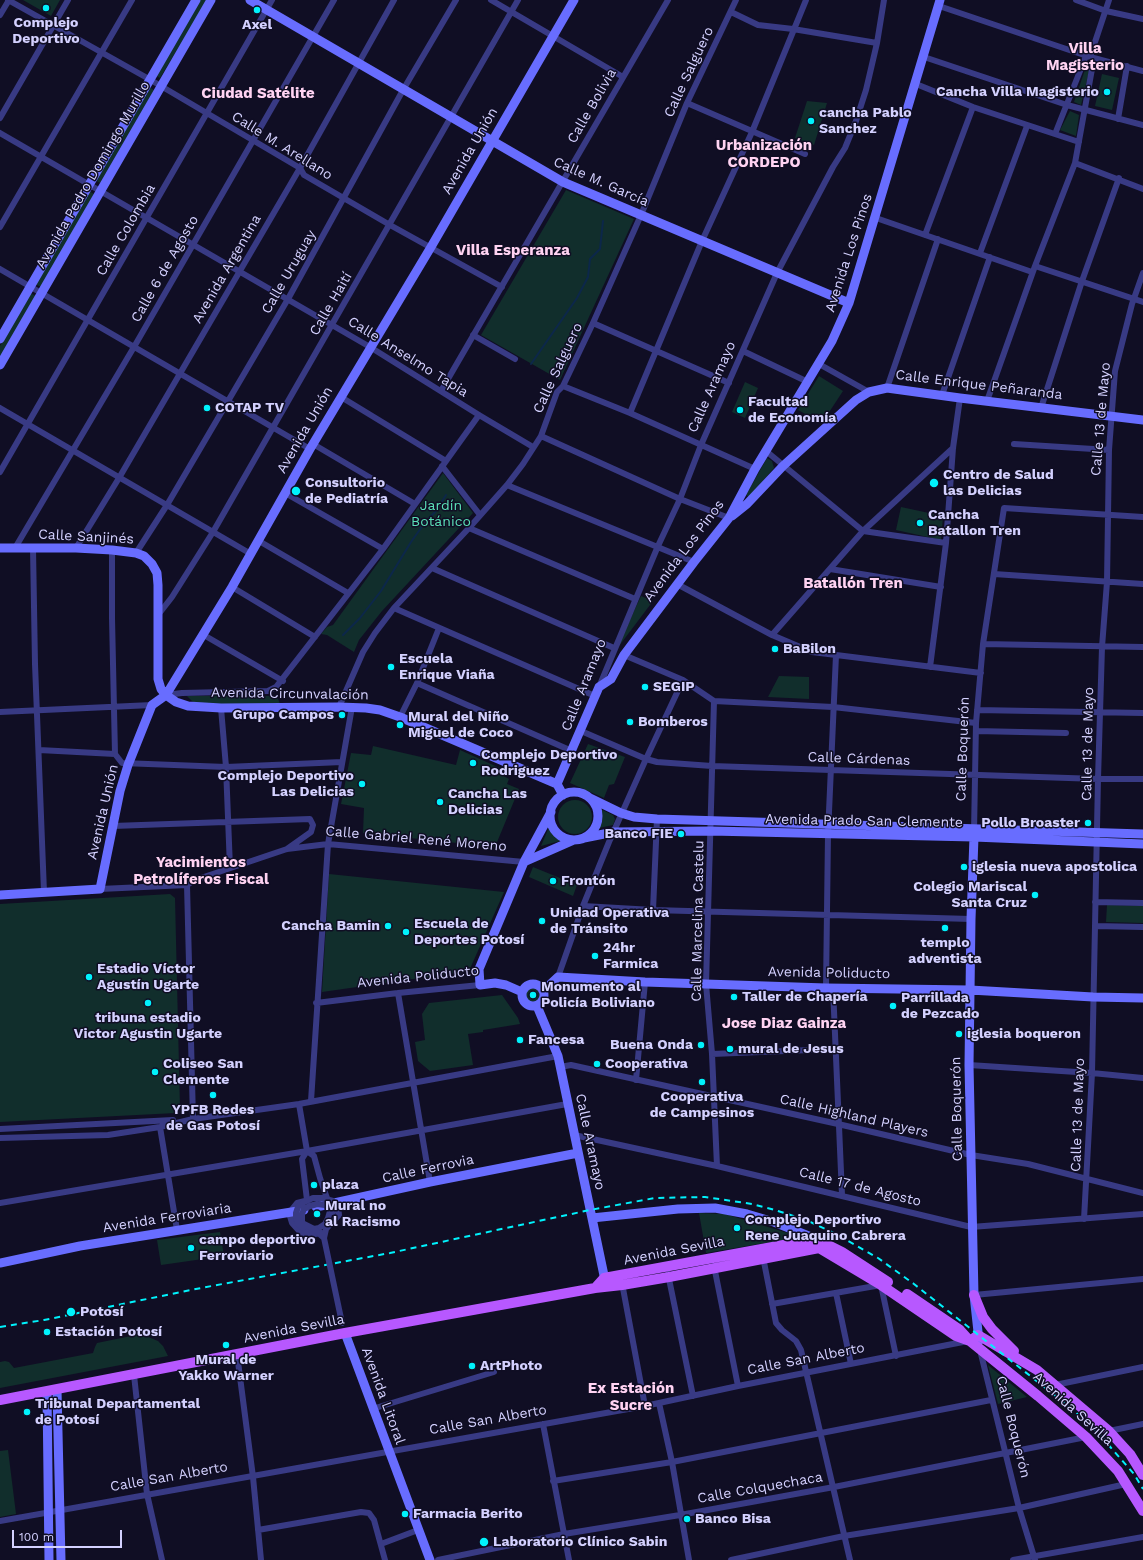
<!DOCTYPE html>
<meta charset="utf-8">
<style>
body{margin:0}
#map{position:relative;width:1143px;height:1560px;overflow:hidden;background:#100e24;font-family:"Work Sans",sans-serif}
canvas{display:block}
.scale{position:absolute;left:12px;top:1530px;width:110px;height:18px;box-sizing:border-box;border:2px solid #d4d1ff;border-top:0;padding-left:5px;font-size:12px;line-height:14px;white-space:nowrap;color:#d4d1ff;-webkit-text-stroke:3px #100e24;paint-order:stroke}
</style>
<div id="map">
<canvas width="1143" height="1560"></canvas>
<div class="scale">100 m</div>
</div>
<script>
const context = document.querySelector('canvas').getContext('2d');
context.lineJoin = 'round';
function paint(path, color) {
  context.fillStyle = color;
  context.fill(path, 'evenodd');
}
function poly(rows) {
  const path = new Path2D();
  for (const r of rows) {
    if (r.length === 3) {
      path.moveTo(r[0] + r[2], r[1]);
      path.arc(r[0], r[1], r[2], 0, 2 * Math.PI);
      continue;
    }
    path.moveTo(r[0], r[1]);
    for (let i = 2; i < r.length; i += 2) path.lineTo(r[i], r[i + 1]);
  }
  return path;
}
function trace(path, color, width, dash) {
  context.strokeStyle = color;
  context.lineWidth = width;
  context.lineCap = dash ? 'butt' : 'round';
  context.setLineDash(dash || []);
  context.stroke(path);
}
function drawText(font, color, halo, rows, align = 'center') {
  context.font = font + ' "Work Sans",sans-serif';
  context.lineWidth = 3;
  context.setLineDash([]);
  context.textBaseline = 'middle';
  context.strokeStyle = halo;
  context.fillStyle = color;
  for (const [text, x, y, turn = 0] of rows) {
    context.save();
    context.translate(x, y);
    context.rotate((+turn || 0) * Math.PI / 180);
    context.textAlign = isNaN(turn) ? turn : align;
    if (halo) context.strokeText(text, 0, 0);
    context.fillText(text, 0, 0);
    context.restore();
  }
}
paint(poly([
 [23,0,60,0,51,16],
 [200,0,207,0,160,78,155,75],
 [1088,61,1091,63,1081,105,1074,102],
 [1102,74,1119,78,1112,110,1095,106],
 [149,87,154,90,100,183,95,180],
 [807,101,827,103,814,145,795,138],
 [1070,111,1079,115,1076,136,1060,130],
 [566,190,634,219,560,380,481,335],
 [89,191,94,194,41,287,35,284],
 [30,293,36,296,0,358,0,346],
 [819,376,843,391,822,423,798,410],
 [745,382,758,388,745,418,732,412],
 [767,458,772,461,774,468,749,497,746,495],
 [443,473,473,513,382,611,359,640,354,652,327,635,321,634,327,627,333,625],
 [901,507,943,516,941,540,896,530],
 [641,596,653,601,616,650],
 [779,676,809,677,809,699,768,697],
 [187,696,277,696,280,704,197,704,192,701],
 [588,744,625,757,614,784,609,785,604,798,570,783],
 [373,746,456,765,460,750,502,769,500,774,509,779,507,784,519,789,495,847,363,833,364,808,341,804,351,753,371,755],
 [575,817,17],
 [600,809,613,815,615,819,613,825,599,828,601,815],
 [549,827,551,832,560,841,541,846],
 [533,867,577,885,573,896,529,877],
 [329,874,504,892,469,971,322,992],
 [170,894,175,898,180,1109,176,1113,0,1122,0,904],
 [1107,905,1143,906,1143,923,1106,922],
 [532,995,7],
 [502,995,518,1018,520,1024,483,1030,483,1032,468,1034,473,1065,430,1071,418,1061,415,1042,425,1040,422,1014,429,1003],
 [699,1213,725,1214,801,1237,706,1253],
 [220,1232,224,1256,161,1265,157,1240],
 [141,1334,158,1341,163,1346,168,1356,0,1388,0,1362,5,1361,9,1362,14,1368,93,1353,95,1347,97,1343],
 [988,1365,1027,1397,998,1404],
 [8,1450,16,1514,0,1517,0,1451]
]), '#112e2c');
trace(poly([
 [531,364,577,298,588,277,590,259,600,249,603,221],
 [343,635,360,618,381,591,411,542,426,521,436,511,446,495]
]), '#0c274a', 2);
trace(poly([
 [8,0,149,79,300,168,304,175,390,225,502,287],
 [491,0,623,77],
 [1076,0,1106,11,1143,19],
 [939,6,1090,57,1143,71],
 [731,12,758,25,793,29,877,43],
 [0,15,9,0],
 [924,57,1067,105,1143,125],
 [1090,57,1109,0],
 [916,84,973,107,1079,142],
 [687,103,805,154],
 [0,118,68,0],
 [1118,119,1127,66],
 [0,133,370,347,479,415,533,447],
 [1055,134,1086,56],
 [1075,163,1143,189],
 [876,218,1032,272],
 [0,227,132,0],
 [925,235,973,107],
 [980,253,1027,126],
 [1035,266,1143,302],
 [0,269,310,449],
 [593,323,729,383],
 [473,335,515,359],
 [743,351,808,382],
 [819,364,869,392],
 [563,386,630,413,755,469],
 [887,388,938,239],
 [441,391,668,0],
 [942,395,990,257],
 [341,397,446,461],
 [987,401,1035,266,1075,163,1094,58],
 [0,408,251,554],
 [1041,408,1082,281,1119,178],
 [630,413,702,241,752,132,806,0],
 [541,436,680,499,729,518],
 [313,444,415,504],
 [1014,444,1109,450],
 [766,451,863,531,946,543],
 [442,466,480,515],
 [0,472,272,0],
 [507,485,694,562],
 [285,493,383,549],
 [469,528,635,599],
 [259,541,348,593],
 [15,548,134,347,334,0],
 [33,548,35,664,44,892],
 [76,548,119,478,300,168,394,0],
 [112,550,112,618,115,754,122,763,226,767,342,762],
 [136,553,167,505,288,299,403,90,456,0],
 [432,568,614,648],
 [830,569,941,587],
 [994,574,1143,584],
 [677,584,772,635,812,652,981,673],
 [232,587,315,637],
 [394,608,595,696],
 [158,615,172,597,213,532,518,0],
 [202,634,283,681],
 [772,635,863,531,953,448],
 [983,644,1143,647],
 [624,655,683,680,714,701,833,707,976,723],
 [930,667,946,543,953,448,960,398],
 [417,683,572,751],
 [599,687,658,546,680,499,701,445,777,273,833,167,845,148,856,121,866,90,877,43,884,0],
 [166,695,182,693,268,691,276,687,383,549,479,415],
 [714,701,706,984,712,1054,717,1166],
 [339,707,363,652,375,633,394,608,469,528,507,485,523,464,541,436,557,392,563,386,593,323,641,215,687,103,736,0],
 [221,708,226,767,230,868],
 [977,710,1143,713],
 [0,712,152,705],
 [400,717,417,683,439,628],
 [581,731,646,759,657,762,712,766,1098,779,1143,779],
 [976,731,1066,733],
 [39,750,115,754],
 [113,826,310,819,313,825,311,832,287,849],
 [974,832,976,723,983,644,1004,508,1143,517],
 [187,885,193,1119],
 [100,889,187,885,195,880,287,849,328,844,524,862],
 [1095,902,1143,903],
 [583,906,653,910,971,919],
 [653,910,657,819],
 [1095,926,1143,927],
 [558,977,583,906,609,842,646,759,683,680],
 [826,988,828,834,836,655],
 [833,988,842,1195],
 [398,993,430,1182],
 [316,1003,398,993,480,985],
 [712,1054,835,1049],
 [969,1065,1092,1073,1143,1078],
 [560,1067,571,1065,838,1124,971,1155,1028,1164,1143,1193],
 [636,1080,645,982],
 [311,1101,328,844,352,707],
 [299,1104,307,1151,302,1159,307,1200],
 [160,1127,177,1230],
 [0,1129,173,1120],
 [574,1135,717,1166,971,1227,1143,1214],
 [0,1138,108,1135,160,1127,193,1119,299,1104,558,1056],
 [305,1201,297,1203,289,1213,292,1223,301,1233,308,1235,322,1233],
 [0,1203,307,1151,567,1104],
 [1084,1219,1092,1073,1098,779,1102,647,1107,582,1109,450,1115,371,1132,304,1143,273],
 [303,1228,309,1230,319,1228,325,1224,328,1218,330,1211,329,1204,320,1178,314,1156,307,1151],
 [763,1257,776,1323,782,1330,796,1341,801,1350,850,1560],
 [714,1266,738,1386],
 [668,1274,693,1396],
 [622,1283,645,1406],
 [836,1293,851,1364],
 [974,1295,1143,1279],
 [772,1304,881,1285,896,1356],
 [980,1350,1019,1508,1035,1560],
 [237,1354,253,1477,261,1560],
 [134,1375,147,1494,162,1560],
 [1055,1385,1143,1367],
 [659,1403,672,1462,689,1560],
 [372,1409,494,1372],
 [543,1424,569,1560],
 [1109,1431,1143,1424],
 [553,1481,672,1462,991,1400],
 [0,1521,645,1406,738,1386,968,1341],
 [258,1530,361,1512,369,1513,374,1520,385,1560],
 [381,1544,418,1530],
 [438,1560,564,1534,680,1515,834,1487,1086,1437],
 [731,1560,844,1536,1019,1508,1126,1484],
 [1013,1560,1143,1537]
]), '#383a84', 6);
trace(poly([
 [250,0,563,182,849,303],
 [0,339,196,0],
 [0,365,211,0],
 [732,516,747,504,783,466,856,400,869,392,887,388,960,398,1143,420],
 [0,548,76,548,112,550,136,553,144,556,152,564,157,573,158,585,158,679,161,689,166,695,176,702,188,706,221,708,339,707,366,708,380,710,400,717,557,784,563,795],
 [557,784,599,687,611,679,624,655,694,562,729,518,755,469,832,341,849,303,940,0],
 [574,816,24],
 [590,798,621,813,634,817,657,819,1143,834],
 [974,837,971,919,969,1065,974,1295,979,1341],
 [584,838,614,832,711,831,974,837,1143,844],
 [524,862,574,840],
 [0,895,100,889,120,791,128,765,152,705,166,695,232,587,310,449,431,247,574,0],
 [533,995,11],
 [543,991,558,977,645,982,826,988,970,990,1093,997,1143,998],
 [522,992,506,985,495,983,480,985,479,969,524,862,551,812],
 [537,1006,558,1056,606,1285],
 [316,1207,430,1182,578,1153],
 [592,1218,678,1209,715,1208,747,1214,774,1222,816,1239],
 [0,1263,80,1246,304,1210],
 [345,1333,430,1560],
 [57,1390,61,1560],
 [47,1392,49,1560]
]), '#686dff', 9);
trace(poly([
 [595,1288,604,1278,816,1239,842,1252,888,1282],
 [907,1294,960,1330,970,1341,1038,1396,1086,1437,1118,1471,1143,1511],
 [974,1295,983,1317,992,1329,1014,1351],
 [970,1341,978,1335,1037,1370,1109,1431,1130,1454,1143,1475],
 [0,1400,345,1333,595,1288,622,1285,669,1277,819,1248,881,1285,956,1336,970,1341]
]), '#b758ff', 10);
trace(poly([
 [0,1327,44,1320,201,1288,390,1253,590,1210,655,1198,705,1197,752,1204,775,1210,806,1220,836,1234,878,1258,914,1284,1072,1409,1099,1434,1134,1474,1143,1489]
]), '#00f2fc', 2, [6, 5]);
trace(poly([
 [303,1228,298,1224,296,1218,296,1213,298,1207,304,1202,313,1198,322,1198,333,1201,338,1206,339,1215,326,1229,324,1238,342,1323],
 [324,1238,314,1229,304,1224,302,1222,302,1214,304,1209,310,1206,317,1204,325,1205,333,1212]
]), '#383a84', 6);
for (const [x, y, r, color] of [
 [46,8,4,"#00f2fc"],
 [257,10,4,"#00f2fc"],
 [1107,92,4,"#00f2fc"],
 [811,121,4,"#00f2fc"],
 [207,408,4,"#00f2fc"],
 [740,410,4,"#00f2fc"],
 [934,483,5,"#00f2fc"],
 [296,491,5,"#00f2fc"],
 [920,523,4,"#00f2fc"],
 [775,649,4,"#00f2fc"],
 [391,667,4,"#00f2fc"],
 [645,687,4,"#00f2fc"],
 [342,715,4,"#00f2fc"],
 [630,722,4,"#00f2fc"],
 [400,725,4,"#00f2fc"],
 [473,763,4,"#00f2fc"],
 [362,784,4,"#00f2fc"],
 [440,802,4,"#00f2fc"],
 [1088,823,4,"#00f2fc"],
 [681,834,4,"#00f2fc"],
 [964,867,4,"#00f2fc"],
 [553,881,4,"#00f2fc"],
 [1035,895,4,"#00f2fc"],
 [542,921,4,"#00f2fc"],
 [388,926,4,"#00f2fc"],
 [945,928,4,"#00f2fc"],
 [406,932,4,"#00f2fc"],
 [595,956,4,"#00f2fc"],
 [89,977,4,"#00f2fc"],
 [533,995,4,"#00f2fc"],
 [734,997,4,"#00f2fc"],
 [148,1003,4,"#00f2fc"],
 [893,1006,4,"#00f2fc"],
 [959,1034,4,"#00f2fc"],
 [520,1040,4,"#00f2fc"],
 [701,1045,4,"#00f2fc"],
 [730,1049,4,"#00f2fc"],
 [597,1064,4,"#00f2fc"],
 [155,1072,4,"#00f2fc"],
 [702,1082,4,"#00f2fc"],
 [213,1095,4,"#00f2fc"],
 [314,1185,4,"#00f2fc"],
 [317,1214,4,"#00f2fc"],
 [737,1228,4,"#00f2fc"],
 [191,1248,4,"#00f2fc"],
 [71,1312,5,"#00f2fc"],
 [47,1332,4,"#00f2fc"],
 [226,1345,4,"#00f2fc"],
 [472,1366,4,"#00f2fc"],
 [27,1412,4,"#00f2fc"],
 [405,1514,4,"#00f2fc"],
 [687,1519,4,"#00f2fc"],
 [484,1542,5,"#00f2fc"]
]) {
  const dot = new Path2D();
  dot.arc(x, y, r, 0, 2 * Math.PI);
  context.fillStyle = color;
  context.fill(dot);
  trace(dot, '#100e24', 1.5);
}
drawText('bold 14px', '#d4d1ff', '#100e24', [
 ["Complejo",46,23,"center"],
 ["Deportivo",46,39,"center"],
 ["Axel",257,25,"center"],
 ["Cancha Villa Magisterio",1099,92,"right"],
 ["cancha Pablo",819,113],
 ["Sanchez",819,129],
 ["Facultad",748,402],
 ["de Economía",748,418],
 ["COTAP TV",215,408],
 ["Centro de Salud",943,475],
 ["las Delicias",943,491],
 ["Consultorio",305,483],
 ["de Pediatría",305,499],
 ["Cancha",928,515],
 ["Batallon Tren",928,531],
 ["BaBilon",783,649],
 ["Escuela",399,659],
 ["Enrique Viaña",399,675],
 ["SEGIP",653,687],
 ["Grupo Campos",334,715,"right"],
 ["Mural del Niño",408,717],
 ["Miguel de Coco",408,733],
 ["Bomberos",638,722],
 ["Complejo Deportivo",481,755],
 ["Rodriguez",481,771],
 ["Complejo Deportivo",354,776,"right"],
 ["Las Delicias",354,792,"right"],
 ["Cancha Las",448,794],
 ["Delicias",448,810],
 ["Pollo Broaster",1080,823,"right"],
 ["Banco FIE",673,834,"right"],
 ["iglesia nueva apostolica",972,867],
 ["Frontón",561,881],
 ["Colegio Mariscal",1027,887,"right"],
 ["Santa Cruz",1027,903,"right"],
 ["Unidad Operativa",550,913],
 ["de Tránsito",550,929],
 ["Escuela de",414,924],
 ["Deportes Potosí",414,940],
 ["Cancha Bamin",380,926,"right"],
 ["templo",945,943,"center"],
 ["adventista",945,959,"center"],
 ["24hr",603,948],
 ["Farmica",603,964],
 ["Estadio Víctor",97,969],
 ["Agustín Ugarte",97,985],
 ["Monumento al",541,987],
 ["Policía Boliviano",541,1003],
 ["Taller de Chapería",742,997],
 ["Parrillada",901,998],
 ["de Pezcado",901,1014],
 ["tribuna estadio",148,1018,"center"],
 ["Victor Agustin Ugarte",148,1034,"center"],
 ["iglesia boqueron",967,1034],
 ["Fancesa",528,1040],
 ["Buena Onda",693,1045,"right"],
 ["mural de Jesus",738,1049],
 ["Coliseo San",163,1064],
 ["Clemente",163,1080],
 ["Cooperativa",605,1064],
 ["Cooperativa",702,1097,"center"],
 ["de Campesinos",702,1113,"center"],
 ["YPFB Redes",213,1110,"center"],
 ["de Gas Potosí",213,1126,"center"],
 ["plaza",322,1185],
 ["Mural no",325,1206],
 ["al Racismo",325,1222],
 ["Complejo Deportivo",745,1220],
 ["Rene Juaquino Cabrera",745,1236],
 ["campo deportivo",199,1240],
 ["Ferroviario",199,1256],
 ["Potosí",80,1312],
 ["Estación Potosí",55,1332],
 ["Mural de",226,1360,"center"],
 ["Yakko Warner",226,1376,"center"],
 ["ArtPhoto",480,1366],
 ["Tribunal Departamental",35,1404],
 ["de Potosí",35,1420],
 ["Farmacia Berito",413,1514],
 ["Banco Bisa",695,1519],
 ["Laboratorio Clínico Sabin",493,1542]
], 'left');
drawText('14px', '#d4d1ff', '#100e24', [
 ["Calle Salguero",689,72,-65],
 ["Calle Bolivia",592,106,-60],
 ["Calle M. Arellano",282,146,32],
 ["Avenida Unión",470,151,-60],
 ["Avenida Pedro Domingo Murillo",93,175,-60],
 ["Calle M. García",601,182,24],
 ["Calle Colombia",126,230,-60],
 ["Avenida Los Pinos",849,253,-72],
 ["Calle 6 de Agosto",165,269,-60],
 ["Avenida Argentina",227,269,-60],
 ["Calle Uruguay",289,272,-60],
 ["Calle Haití",331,304,-60],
 ["Calle Anselmo Tapia",408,357,32],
 ["Calle Salguero",558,368,-65],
 ["Calle Enrique Peñaranda",979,385,7],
 ["Calle Aramayo",712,387,-66],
 ["Calle 13 de Mayo",1101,419,-85],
 ["Avenida Unión",305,430,-60],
 ["Calle Sanjinés",86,537,3],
 ["Avenida Los Pinos",684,551,-53],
 ["Calle Aramayo",584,685,-68],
 ["Avenida Circunvalación",290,694,1],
 ["Calle 13 de Mayo",1088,744,-89],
 ["Calle Boquerón",963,749,-88],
 ["Calle Cárdenas",859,759,2],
 ["Avenida Unión",103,812,-77],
 ["Avenida Prado San Clemente",864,821,1],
 ["Calle Gabriel René Moreno",416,839,5],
 ["Calle Marcelina Castelu",698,921,-89],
 ["Avenida Poliducto",829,973,1],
 ["Avenida Poliducto",418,977,-6],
 ["Calle Boquerón",957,1109,-91],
 ["Calle 13 de Mayo",1078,1115,-88],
 ["Calle Highland Players",854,1116,13],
 ["Calle Aramayo",590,1142,78],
 ["Calle Ferrovia",428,1169,-12],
 ["Calle 17 de Agosto",860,1187,14],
 ["Avenida Ferroviaria",167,1218,-9],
 ["Avenida Sevilla",674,1251,-11],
 ["Avenida Sevilla",294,1329,-11],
 ["Calle San Alberto",806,1359,-11],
 ["Avenida Litoral",383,1396,70],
 ["Avenida Sevilla",1073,1409,42],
 ["Calle San Alberto",488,1420,-10],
 ["Calle Boquerón",1013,1427,76],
 ["Calle San Alberto",169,1477,-10],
 ["Calle Colquechaca",760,1488,-10]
]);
drawText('14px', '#5be1b8', '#100e24', [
 ["Jardín",441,506],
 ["Botánico",441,522]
]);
drawText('bold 15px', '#ffd3f2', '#100e24', [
 ["Villa",1085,49],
 ["Magisterio",1085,66],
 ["Ciudad Satélite",258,94],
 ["Urbanización",764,146],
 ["CORDEPO",764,163],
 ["Villa Esperanza",513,251],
 ["Batallón Tren",853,584],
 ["Yacimientos",201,863],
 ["Petrolíferos Fiscal",201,880],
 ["Jose Diaz Gainza",784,1024],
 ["Ex Estación",631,1389],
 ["Sucre",631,1406]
]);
</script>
